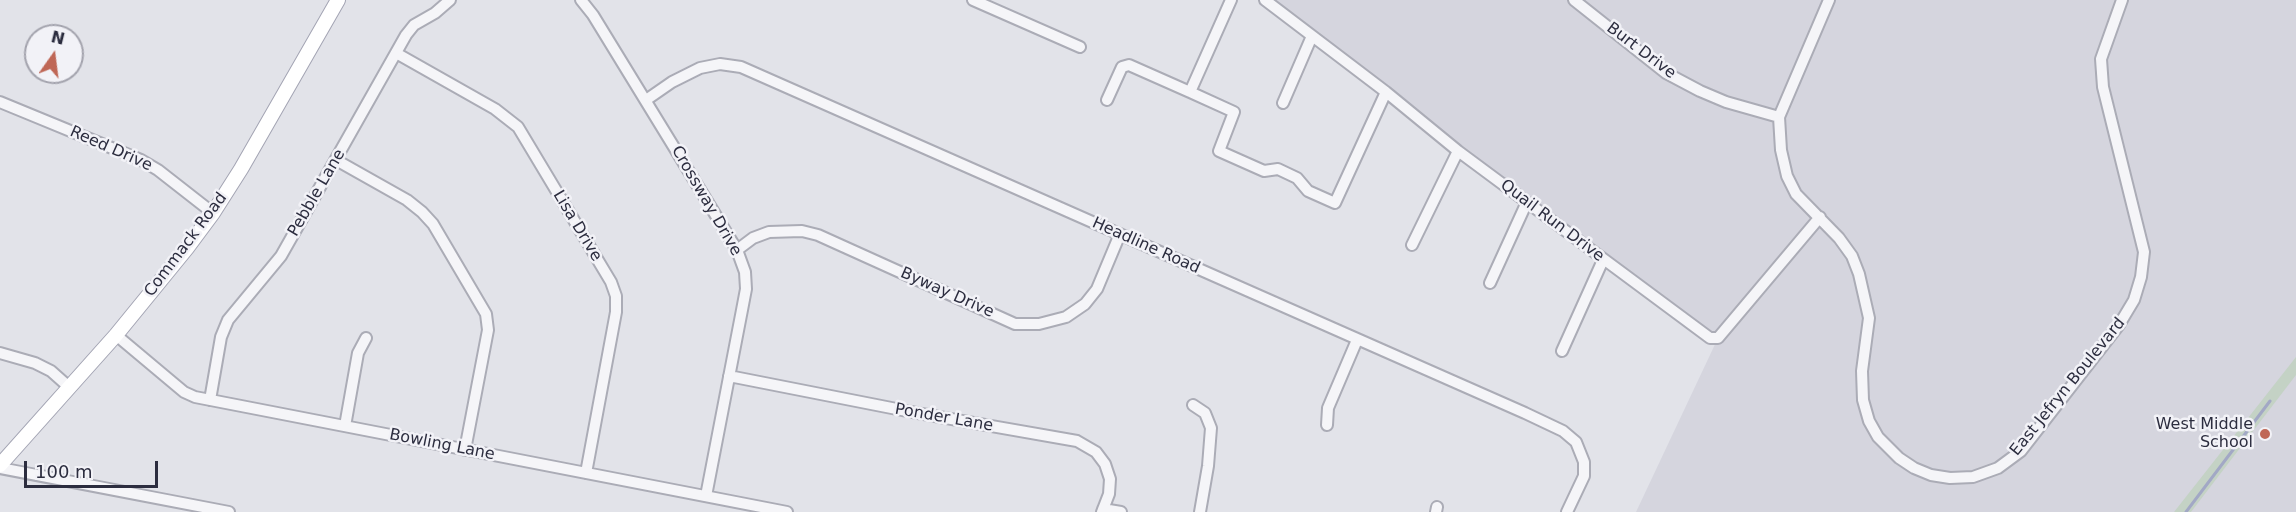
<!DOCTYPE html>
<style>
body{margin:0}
#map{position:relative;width:2296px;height:512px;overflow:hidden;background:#e2e3e9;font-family:"DejaVu Sans",sans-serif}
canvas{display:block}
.north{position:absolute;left:24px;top:24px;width:60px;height:60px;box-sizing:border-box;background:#f2f2f7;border:2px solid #a3a3ad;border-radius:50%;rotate:14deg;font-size:16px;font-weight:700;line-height:24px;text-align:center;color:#2c2d3f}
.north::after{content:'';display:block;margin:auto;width:21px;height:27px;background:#bf6756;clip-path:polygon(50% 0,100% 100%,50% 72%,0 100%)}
.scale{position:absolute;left:24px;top:461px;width:134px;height:27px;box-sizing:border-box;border:3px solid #2c2d3f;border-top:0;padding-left:8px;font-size:18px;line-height:21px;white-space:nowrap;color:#2c2d3f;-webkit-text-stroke:4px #f2f2f7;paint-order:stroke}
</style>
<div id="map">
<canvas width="2296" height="512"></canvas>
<div class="north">N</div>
<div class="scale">100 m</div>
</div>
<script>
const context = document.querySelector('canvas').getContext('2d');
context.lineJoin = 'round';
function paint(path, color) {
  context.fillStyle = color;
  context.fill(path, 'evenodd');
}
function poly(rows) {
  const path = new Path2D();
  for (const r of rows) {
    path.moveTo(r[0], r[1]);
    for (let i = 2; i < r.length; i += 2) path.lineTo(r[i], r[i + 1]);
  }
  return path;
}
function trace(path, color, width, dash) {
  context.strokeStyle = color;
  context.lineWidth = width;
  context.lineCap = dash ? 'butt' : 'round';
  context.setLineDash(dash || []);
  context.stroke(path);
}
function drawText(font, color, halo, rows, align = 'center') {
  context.font = font + ' "DejaVu Sans",sans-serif';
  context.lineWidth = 5;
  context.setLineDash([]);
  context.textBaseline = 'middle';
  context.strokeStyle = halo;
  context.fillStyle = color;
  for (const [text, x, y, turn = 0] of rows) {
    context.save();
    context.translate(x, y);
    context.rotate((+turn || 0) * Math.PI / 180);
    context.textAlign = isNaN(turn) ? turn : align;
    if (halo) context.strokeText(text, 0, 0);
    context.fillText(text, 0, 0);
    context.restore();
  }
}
paint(poly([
 [1265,0,2296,0,2296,512,1636,512,1718,338,1710,338]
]), '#d5d5de');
paint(poly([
 [2296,357,2296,375,2191,512,2174,512]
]), '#c4d2c5');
trace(poly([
 [2186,512,2270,401]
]), '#a2a8c5', 3);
const minor = poly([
 [581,0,593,15,737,250,745,272,746,289,742,310,706,496],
 [973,0,1080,47],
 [1265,0,1386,92,1458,151,1710,338,1718,338,1820,217],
 [1574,0,1666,73,1700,91,1726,102,1779,117],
 [1829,0,1779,117,1781,150,1787,176,1796,194,1839,238,1852,256,1859,274,1869,318,1862,371,1863,400,1869,421,1878,437,1899,458,1914,468,1931,475,1950,478,1973,477,1998,468,2021,451,2119,325,2134,300,2141,277,2144,252,2103,87,2101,59,2122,0],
 [396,53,495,109,518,127,611,282,616,296,616,312,586,473],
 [1190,92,1231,0],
 [646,100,672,82,700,68,720,64,741,67,1525,413,1563,431,1576,442,1584,462,1584,476,1567,512],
 [1107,100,1122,67,1129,65,1190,92,1234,112,1219,151,1264,171,1278,169,1297,178,1308,191,1335,203,1386,92],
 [0,102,141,160,158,170,213,213],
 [1283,103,1312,36],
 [336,160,407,200,422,212,433,224,486,314,488,330,465,450],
 [1412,245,1458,151],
 [737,250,753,238,769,232,802,231,818,235,1015,324,1039,324,1066,317,1085,304,1097,289,1120,234],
 [1490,283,1527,202],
 [116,335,184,392,195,397,787,512],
 [1562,351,1603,260],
 [0,353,35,363,51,371,69,387],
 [729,376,917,413,1077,441,1096,452,1105,464,1110,479,1109,494,1102,512],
 [210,400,221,337,228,320,281,256,406,35,414,25,435,13,450,0],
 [1193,405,1205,413,1211,428,1208,466,1200,512],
 [1327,425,1328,408,1357,340],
 [345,426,358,353,366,338],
 [0,468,229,512],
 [1103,509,1121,512],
 [1436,512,1437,507]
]);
const major = poly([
 [0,465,116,335,187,248,213,213,241,169,338,0]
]);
trace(minor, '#abacb6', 14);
trace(major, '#a3a4b3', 16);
trace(minor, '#f5f5f8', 10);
trace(major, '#fff', 14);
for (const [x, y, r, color] of [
 [2265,434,6,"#bf6756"]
]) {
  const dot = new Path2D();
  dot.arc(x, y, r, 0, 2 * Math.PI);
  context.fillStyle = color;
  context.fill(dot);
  trace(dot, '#f2f2f7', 2);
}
drawText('16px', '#2c2d3f', '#f2f2f7', [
 ["Burt Drive",1641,51,37],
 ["Reed Drive",111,149,24],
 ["Pebble Lane",317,193,-60],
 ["Crossway Drive",706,201,60],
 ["Quail Run Drive",1552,221,37],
 ["Lisa Drive",577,226,59],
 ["Commack Road",186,245,-53],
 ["Headline Road",1146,246,24],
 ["Byway Drive",947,293,24],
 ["East Jefryn Boulevard",2068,387,-51],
 ["Ponder Lane",944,418,10],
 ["Bowling Lane",442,445,11]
]);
drawText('16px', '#2c2d3f', '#f2f2f7', [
 ["West Middle",2253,425],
 ["School",2253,443]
], 'right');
</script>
